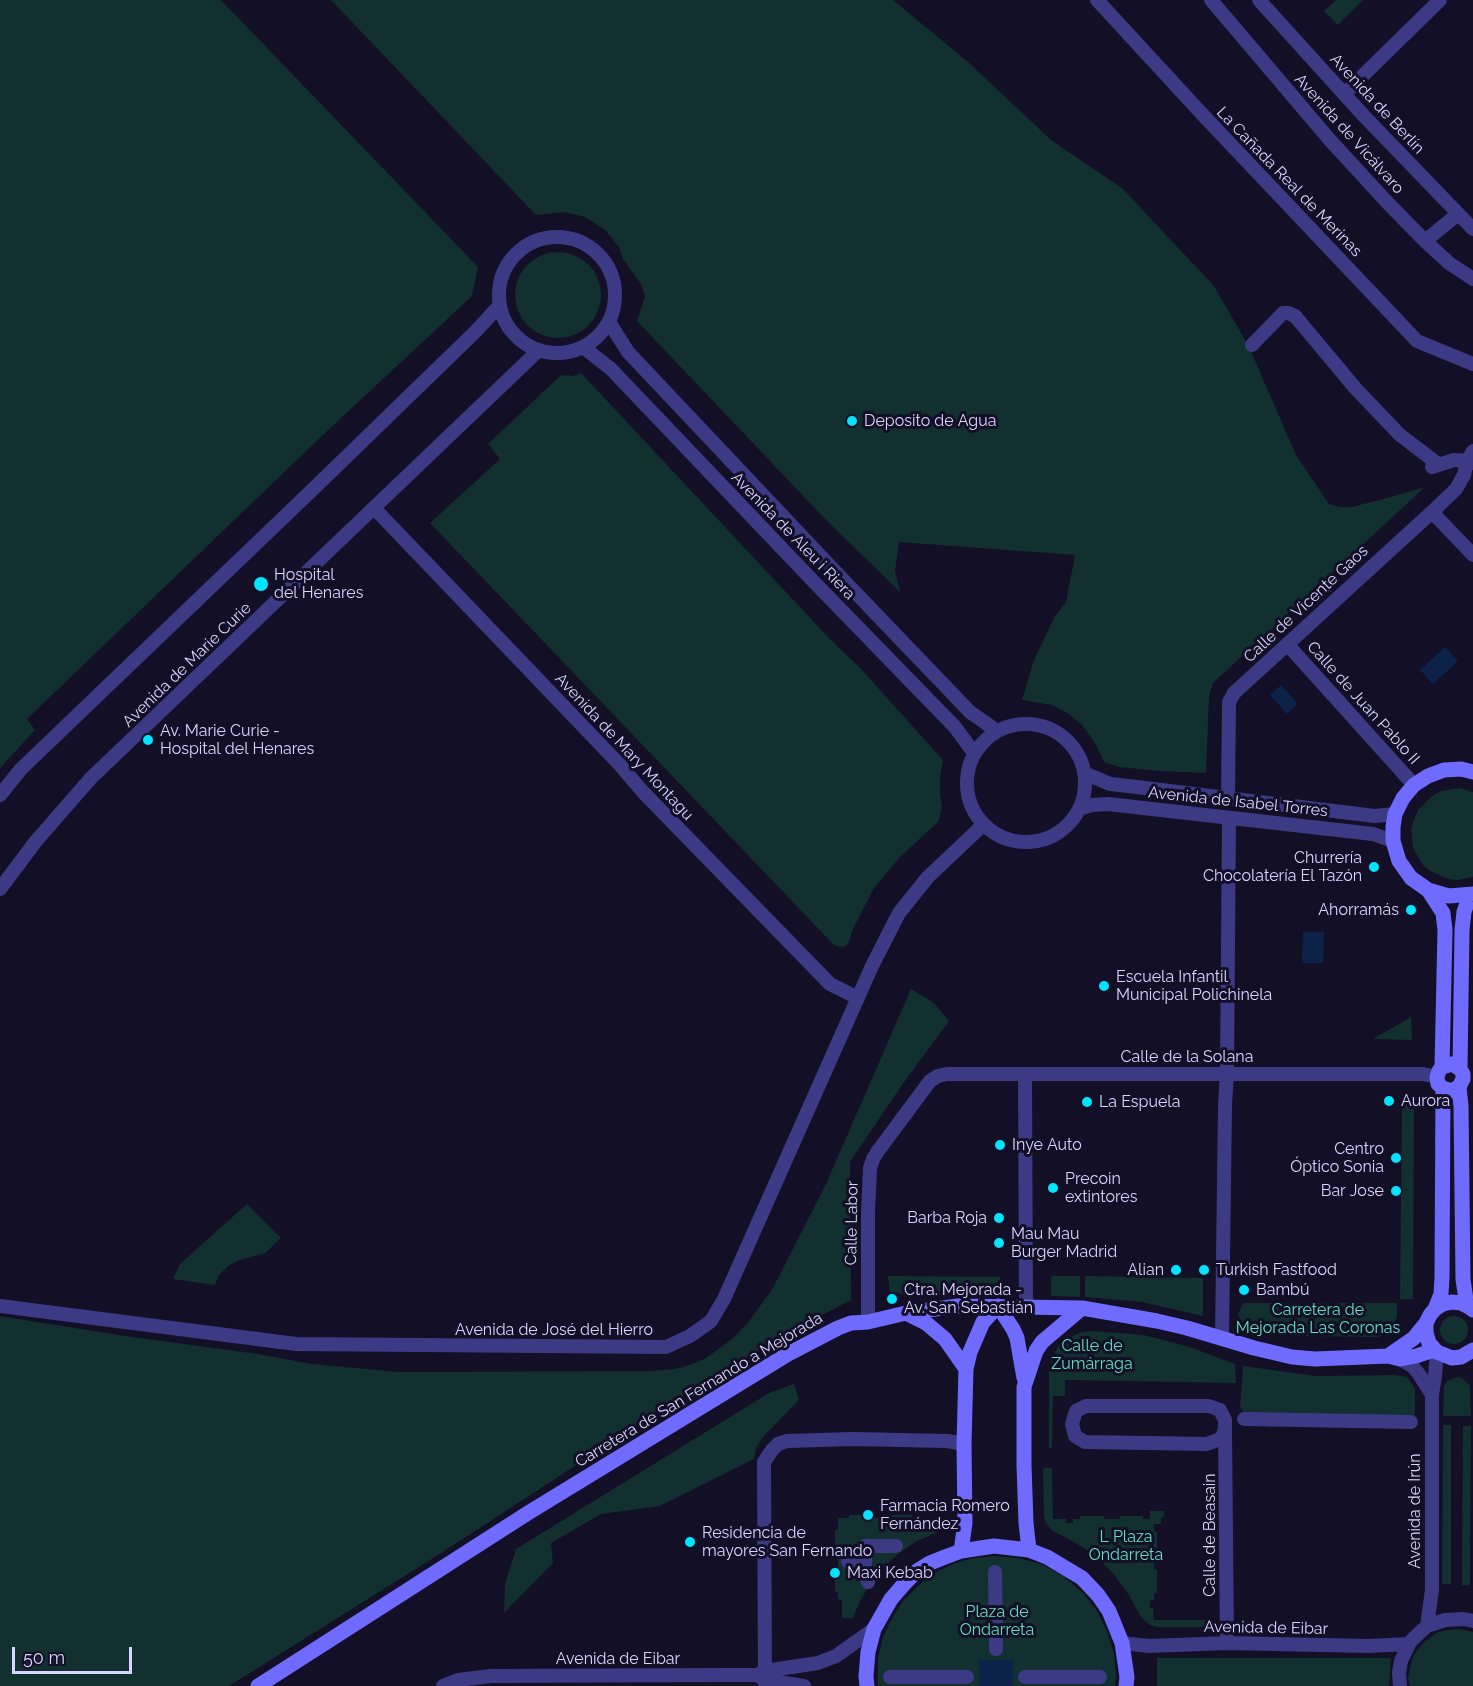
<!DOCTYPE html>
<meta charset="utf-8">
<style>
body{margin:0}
#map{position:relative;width:1473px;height:1686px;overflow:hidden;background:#130f26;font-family:Raleway,sans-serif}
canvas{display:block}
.scale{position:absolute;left:12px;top:1647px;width:120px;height:27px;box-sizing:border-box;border:3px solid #d9d4ff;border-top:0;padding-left:8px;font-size:18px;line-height:21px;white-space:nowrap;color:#d9d4ff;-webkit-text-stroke:4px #130f26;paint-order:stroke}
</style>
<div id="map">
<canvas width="1473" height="1686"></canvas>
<div class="scale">50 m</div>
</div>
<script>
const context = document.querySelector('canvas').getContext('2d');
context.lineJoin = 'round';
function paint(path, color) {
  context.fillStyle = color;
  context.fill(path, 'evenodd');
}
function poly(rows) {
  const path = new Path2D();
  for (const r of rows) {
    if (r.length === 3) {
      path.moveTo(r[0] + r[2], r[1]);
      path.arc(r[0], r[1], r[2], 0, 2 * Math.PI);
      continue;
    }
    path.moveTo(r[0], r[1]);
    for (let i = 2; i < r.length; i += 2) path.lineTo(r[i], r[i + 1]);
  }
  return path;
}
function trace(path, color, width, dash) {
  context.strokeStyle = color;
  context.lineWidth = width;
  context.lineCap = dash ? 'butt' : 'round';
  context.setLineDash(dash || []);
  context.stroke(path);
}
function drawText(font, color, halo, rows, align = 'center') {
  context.font = font + ' Raleway,sans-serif';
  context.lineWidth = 6;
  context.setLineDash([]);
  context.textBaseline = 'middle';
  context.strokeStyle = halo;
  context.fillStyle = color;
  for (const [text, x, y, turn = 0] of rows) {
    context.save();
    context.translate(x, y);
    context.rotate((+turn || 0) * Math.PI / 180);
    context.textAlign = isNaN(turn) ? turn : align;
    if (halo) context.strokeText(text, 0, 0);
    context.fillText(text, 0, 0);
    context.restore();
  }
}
paint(poly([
 [0,0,221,0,478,267,472,296,324,434,27,719,35,730,0,768],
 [331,0,893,0,968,62,1051,140,1122,188,1214,286,1249,347,1296,455,1329,504,1340,507,1351,507,1380,500,1425,487,1213,683,1209,696,1206,773,1160,771,1119,767,1104,762,1096,745,1083,726,1069,714,1052,705,1022,700,1034,660,1055,616,1066,602,1075,555,899,542,895,571,900,592,826,520,637,321,645,296,641,284,623,259,619,247,605,230,585,217,564,212,536,215],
 [1336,0,1363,0,1338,25,1324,11],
 [558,295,43],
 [581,373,828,637,861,669,943,760,940,778,940,793,942,808,938,822,901,856,874,888,852,931,849,942,846,946,840,947,834,945,430,523,500,459,488,444,561,375,573,376],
 [1460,788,1473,792,1473,877,1458,880,1448,879,1430,871,1423,865,1413,848,1411,828,1418,810,1432,796,1441,791],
 [911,989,934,1003,949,1021,902,1085,850,1162,851,1300,791,1331,678,1399,438,1555,229,1686,0,1686,0,1316,125,1336,258,1354,312,1364,399,1372,651,1371,675,1369,690,1365,706,1358,732,1339,747,1324,773,1288,826,1184],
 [1411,1017,1412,1040,1373,1039],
 [1402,1099,1412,1099,1414,1107,1413,1299,1400,1299],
 [247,1204,281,1238,265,1253,240,1260,228,1266,219,1275,215,1285,173,1279,180,1264],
 [888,1276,1000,1277,1000,1293,945,1294,905,1297,903,1294,890,1292],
 [1051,1276,1080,1276,1080,1297,1051,1296],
 [1085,1276,1203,1278,1203,1316,1142,1302,1085,1297],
 [1243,1303,1397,1303,1397,1317,1389,1331,1378,1337,1300,1336,1279,1334,1252,1327,1241,1322,1238,1314],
 [1454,1330,14],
 [1092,1331,1144,1335,1190,1347,1235,1364,1236,1383,1065,1380,1065,1396,1053,1396,1052,1448,1049,1449,1049,1372,1052,1359,1058,1346,1062,1341,1081,1332],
 [1243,1366,1316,1376,1395,1375,1407,1377,1415,1388,1415,1417,1246,1415,1240,1407],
 [1457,1377,1462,1378,1470,1386,1471,1416,1443,1416,1444,1386,1447,1381],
 [794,1384,799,1400,762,1438,756,1448,754,1459,660,1506,601,1514,551,1543,553,1563,504,1613,505,1584,516,1549,769,1393],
 [1443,1425,1451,1425,1451,1584,1442,1584],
 [1463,1426,1471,1426,1470,1585,1462,1585],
 [1043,1468,1052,1468,1053,1519,1066,1519,1066,1523,1073,1523,1073,1519,1080,1519,1080,1516,1104,1516,1104,1519,1119,1519,1120,1516,1143,1516,1143,1519,1150,1519,1150,1511,1164,1511,1164,1517,1161,1517,1161,1524,1154,1524,1154,1531,1157,1532,1157,1554,1154,1555,1154,1569,1157,1570,1157,1593,1154,1593,1154,1600,1150,1601,1150,1608,1153,1608,1154,1620,1205,1620,1205,1627,1158,1627,1150,1625,1141,1617,1126,1590,1109,1569,1090,1552,1074,1542,1051,1530,1046,1523,1044,1517],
 [849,1515,873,1515,873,1518,888,1518,888,1515,912,1515,912,1518,919,1518,920,1521,938,1522,938,1532,917,1541,899,1553,885,1566,872,1581,860,1601,853,1618,842,1618,842,1600,838,1599,838,1592,835,1592,835,1569,838,1568,838,1554,835,1553,835,1530,838,1530,838,1518,849,1518],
 [994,1556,1018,1558,1041,1564,1062,1575,1081,1591,1096,1609,1107,1631,1114,1654,1116,1677,1115,1686,878,1686,878,1658,883,1637,892,1618,903,1601,918,1586,934,1573,953,1564,973,1558],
 [1460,1629,1473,1632,1473,1686,1410,1686,1408,1678,1410,1668,1413,1656,1424,1642,1438,1632,1448,1630],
 [1157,1658,1389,1658,1391,1659,1389,1686,1157,1686]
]), '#12302f');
paint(poly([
 [1445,647,1458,661,1433,684,1420,670],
 [1281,685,1298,704,1287,714,1270,695],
 [1303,932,1324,932,1323,963,1302,963],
 [979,1660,1013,1660,1013,1686,979,1686]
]), '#0c2248');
trace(poly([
 [1097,0,1203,115,1417,341,1473,364],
 [1211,0,1329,139,1385,200,1425,241,1449,263,1473,279],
 [1259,0,1364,116,1473,229],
 [1344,94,1440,0],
 [557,295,58],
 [1425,241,1458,214],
 [609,322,628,352,830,566,970,712,997,731],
 [1252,345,1283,313,1288,313,1295,316,1356,389,1400,435,1438,464],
 [583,347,611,369,814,582,955,727,974,753],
 [1432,467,1454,460,1467,461,1473,451],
 [375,509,620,765,643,792,830,984,858,998],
 [1432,512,1473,555],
 [1287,644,1414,785],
 [1026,783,59],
 [1084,773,1110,784,1120,785,1375,816,1395,814],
 [0,795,21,769,308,494,475,332,500,305],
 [1228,798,1229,702,1234,693,1432,512,1456,489,1464,475,1467,461,1473,463],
 [1079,809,1092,805,1108,804,1373,834,1393,841],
 [0,889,36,841,91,778,539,350],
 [1025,1074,1026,1307],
 [0,1306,296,1344,666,1347,690,1336,711,1321,724,1299,872,966,899,913,928,877,983,825],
 [868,1322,868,1213,870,1168,873,1159,878,1151,930,1081,938,1076,947,1074,1423,1074,1437,1077],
 [1222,1339,1225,1104,1227,1074,1229,818],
 [1400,1359,1412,1366,1419,1374,1432,1395],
 [1086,1406,1209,1406,1220,1410,1225,1420,1225,1426,1224,1433,1220,1439,1207,1444,1085,1442,1075,1436,1072,1424,1076,1411,1086,1406],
 [1244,1419,1411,1422],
 [1225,1429,1227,1643],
 [848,1562,853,1565,865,1566],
 [995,1572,996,1649],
 [868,1582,865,1576,865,1546,896,1546],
 [1427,1626,1432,1590,1432,1395,1435,1376,1437,1352],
 [1122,1643,1149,1646,1227,1643,1369,1646,1409,1644],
 [757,1675,765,1671,818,1663,836,1656,874,1629],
 [890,1677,967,1677],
 [1025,1677,1100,1677],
 [443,1686,458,1680,491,1676,728,1675,757,1675,765,1680,804,1686],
 [765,1686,764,1462,772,1450,778,1444,787,1441,853,1439,947,1441,964,1444],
 [1400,1686,1399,1672,1401,1661,1410,1642,1417,1635,1427,1626,1445,1620,1464,1619,1473,1621]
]), '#3d3a85', 14);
trace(poly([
 [1473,772,1461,769,1444,770,1428,776,1414,785,1403,798,1395,814,1393,827,1393,841,1399,861,1411,878,1428,890,1449,896,1473,894],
 [1428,890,1443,913,1445,930,1442,1067],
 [1460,1069,1452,1064,1442,1067,1439,1071,1437,1077,1438,1084,1443,1088,1451,1091,1459,1087,1463,1079,1463,1074,1460,1069,1462,930,1464,912,1470,895],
 [1459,1087,1461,1106,1463,1279,1466,1300,1469,1307],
 [1435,1309,1441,1294,1442,1278,1443,1088],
 [906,1313,926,1323,945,1339,966,1369,964,1444,965,1523,961,1551],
 [1426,1323,1426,1333,1429,1343,1437,1352,1452,1358,1461,1357,1473,1350],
 [1388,1356,1414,1338,1426,1323,1430,1315,1435,1309,1443,1304,1452,1302,1461,1303,1469,1307,1473,1310],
 [966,1369,970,1352,983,1322,998,1306,1013,1329,1017,1338,1024,1378],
 [1029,1550,1026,1523,1024,1465,1024,1387,1036,1351,1042,1342,1082,1308],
 [258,1686,528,1513,788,1354,838,1328,851,1323,868,1322,906,1313,958,1306,1082,1308,1157,1321,1187,1328,1254,1348,1292,1357,1315,1359,1388,1356,1400,1359,1416,1356,1434,1350],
 [867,1686,866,1676,868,1652,874,1629,891,1599,905,1583,917,1571,930,1563,945,1557,961,1551,994,1546,1029,1550,1047,1557,1082,1578,1098,1595,1109,1611,1122,1643,1127,1677,1126,1686]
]), '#6f6bff', 15);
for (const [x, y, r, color] of [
 [852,421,6,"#00e5ff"],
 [261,584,8,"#00e5ff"],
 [148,740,6,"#00e5ff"],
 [1374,867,6,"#00e5ff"],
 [1411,910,6,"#00e5ff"],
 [1104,986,6,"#00e5ff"],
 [1389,1101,6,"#00e5ff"],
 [1087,1102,6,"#00e5ff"],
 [1000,1145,6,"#00e5ff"],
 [1396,1158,6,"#00e5ff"],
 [1053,1188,6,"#00e5ff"],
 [1396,1191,6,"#00e5ff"],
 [999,1218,6,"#00e5ff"],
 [999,1243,6,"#00e5ff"],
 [1176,1270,6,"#00e5ff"],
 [1204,1270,6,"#00e5ff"],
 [1244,1290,6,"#00e5ff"],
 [892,1299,6,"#00e5ff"],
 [868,1515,6,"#00e5ff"],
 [690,1542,6,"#00e5ff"],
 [835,1573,6,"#00e5ff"]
]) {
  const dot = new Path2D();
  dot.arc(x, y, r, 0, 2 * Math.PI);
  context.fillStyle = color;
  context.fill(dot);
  trace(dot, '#130f26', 2);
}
drawText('16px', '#d9d4ff', '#130f26', [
 ["Avenida de Berlín",1377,104,47],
 ["Avenida de Vicálvaro",1349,134,48],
 ["La Cañada Real de Merinas",1289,182,46],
 ["Avenida de Aleu i Riera",793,536,46],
 ["Calle de Vicente Gaos",1306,604,-43],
 ["Avenida de Marie Curie",187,665,-44],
 ["Calle de Juan Pablo II",1363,703,48],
 ["Avenida de Mary Montagu",624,747,47],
 ["Avenida de Isabel Torres",1238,802,6],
 ["Calle de la Solana",1187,1057],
 ["Calle Labor",852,1223,-89],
 ["Avenida de José del Hierro",554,1330],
 ["Carretera de San Fernando a Mejorada",699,1390,-31],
 ["Avenida de Irún",1415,1511,-90],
 ["Calle de Beasain",1210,1535,-90],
 ["Avenida de Eibar",1266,1628,1],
 ["Avenida de Eibar",618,1659]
]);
drawText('16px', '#d9d4ff', '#130f26', [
 ["Deposito de Agua",864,421],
 ["Hospital",274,575],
 ["del Henares",274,593],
 ["Av. Marie Curie -",160,731],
 ["Hospital del Henares",160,749],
 ["Churrería",1362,858,"right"],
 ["Chocolatería El Tazón",1362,876,"right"],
 ["Ahorramás",1399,910,"right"],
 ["Escuela Infantil",1116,977],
 ["Municipal Polichinela",1116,995],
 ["Aurora",1401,1101],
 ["La Espuela",1099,1102],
 ["Inye Auto",1012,1145],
 ["Centro",1384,1149,"right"],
 ["Óptico Sonia",1384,1167,"right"],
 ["Precoin",1065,1179],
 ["extintores",1065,1197],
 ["Bar Jose",1384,1191,"right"],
 ["Barba Roja",987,1218,"right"],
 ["Mau Mau",1011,1234],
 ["Burger Madrid",1011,1252],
 ["Alian",1164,1270,"right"],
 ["Turkish Fastfood",1216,1270],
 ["Ctra. Mejorada -",904,1290],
 ["Av. San Sebastián",904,1308],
 ["Bambú",1256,1290],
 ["Farmacia Romero",880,1506],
 ["Fernández",880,1524],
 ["Residencia de",702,1533],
 ["mayores San Fernando",702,1551],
 ["Maxi Kebab",847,1573]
], 'left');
drawText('16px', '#5fe0c0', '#130f26', [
 ["Carretera de",1318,1310],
 ["Mejorada Las Coronas",1318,1328],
 ["Calle de",1092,1346],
 ["Zumárraga",1092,1364],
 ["L Plaza",1126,1537],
 ["Ondarreta",1126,1555],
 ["Plaza de",997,1612],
 ["Ondarreta",997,1630]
]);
</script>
